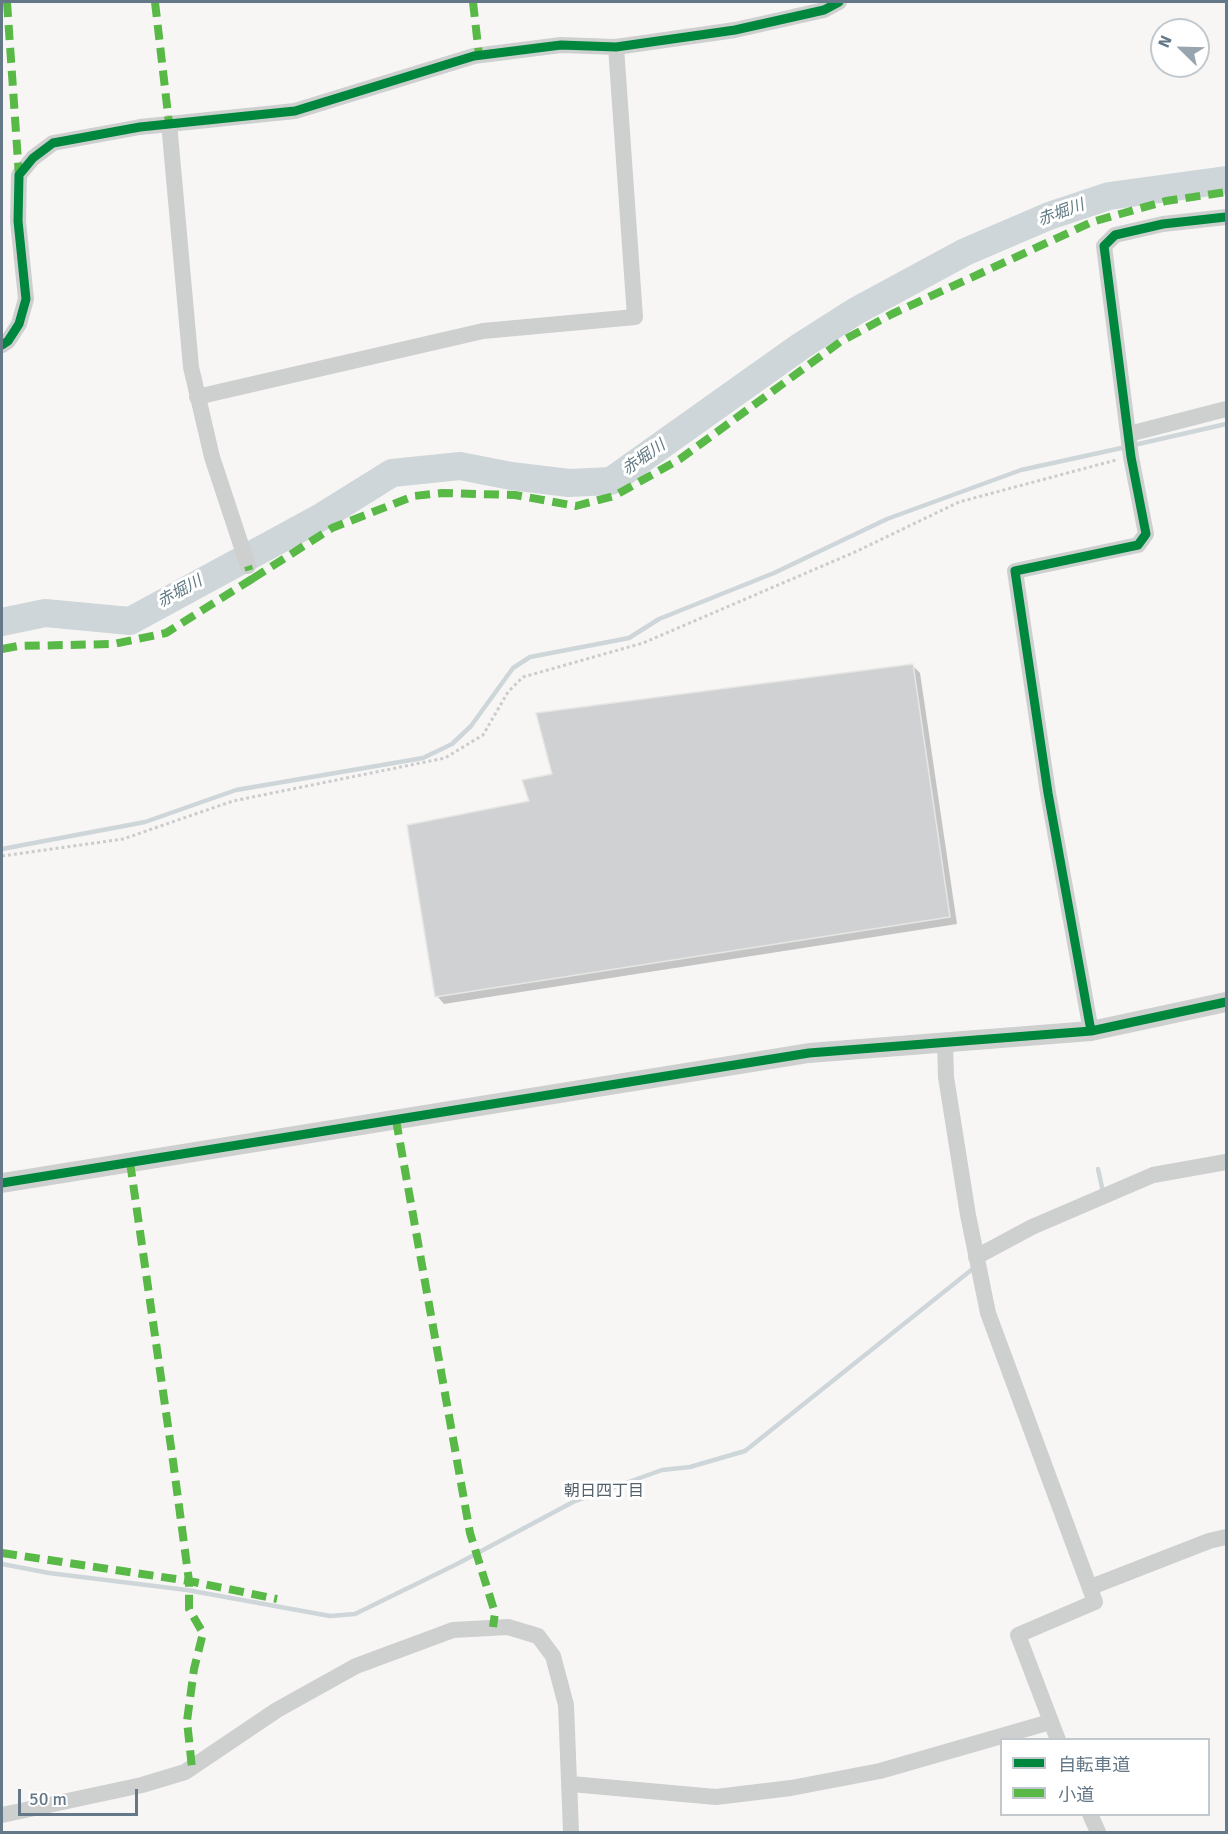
<!DOCTYPE html>
<meta charset="utf-8">
<style>
body{margin:0}
#map{position:relative;width:1228px;height:1834px;overflow:hidden;background:#f7f6f5;font-family:Signika,"Noto Sans JP",sans-serif}
canvas{display:block}
.frame{position:absolute;inset:0;border:3px solid #657887;pointer-events:none}
.legend{position:absolute;left:1000px;top:1738px;width:210px;height:78px;box-sizing:border-box;background:#fff;border:2px solid #c1c9cf;margin:0;padding:8px 10px;list-style:none;font-size:18px;color:#657887}
.legend li{display:flex;align-items:center;gap:12px;height:30px}
.legend b{width:30px;border:2px solid #c1c9cf}
.north{position:absolute;left:1150px;top:18px;width:60px;height:60px;box-sizing:border-box;background:#fff;border:2px solid #c1c9cf;border-radius:50%;rotate:293deg;font-size:16px;font-weight:700;line-height:24px;text-align:center;color:#657887}
.north::after{content:'';display:block;margin:auto;width:21px;height:27px;background:#98a4ae;clip-path:polygon(50% 0,100% 100%,50% 72%,0 100%)}
.scale{position:absolute;left:18px;top:1789px;width:120px;height:27px;box-sizing:border-box;border:3px solid #657887;border-top:0;padding-left:8px;font-size:18px;line-height:21px;white-space:nowrap;color:#657887;-webkit-text-stroke:4px #fff;paint-order:stroke}
</style>
<div id="map">
<canvas width="1228" height="1834"></canvas>
<div class="frame"></div>
<ul class="legend">
<li><b style="height:8px;background:#00873e"></b>自転車道</li>
<li><b style="height:8px;background:#58b947"></b>小道</li>
</ul>
<div class="north">N</div>
<div class="scale">50 m</div>
</div>
<script>
const context = document.querySelector('canvas').getContext('2d');
context.lineJoin = 'round';
function paint(path, color) {
  context.fillStyle = color;
  context.fill(path, 'evenodd');
}
function poly(rows) {
  const path = new Path2D();
  for (const r of rows) {
    path.moveTo(r[0], r[1]);
    for (let i = 2; i < r.length; i += 2) path.lineTo(r[i], r[i + 1]);
  }
  return path;
}
function trace(path, color, width, dash) {
  context.strokeStyle = color;
  context.lineWidth = width;
  context.lineCap = dash ? 'butt' : 'round';
  context.setLineDash(dash || []);
  context.stroke(path);
}
function drawText(font, color, halo, rows, align = 'center') {
  context.font = font + ' Signika,"Noto Sans JP",sans-serif';
  context.lineWidth = 6;
  context.setLineDash([]);
  context.textBaseline = 'middle';
  context.strokeStyle = halo;
  context.fillStyle = color;
  for (const [text, x, y, turn = 0] of rows) {
    context.save();
    context.translate(x, y);
    context.rotate((+turn || 0) * Math.PI / 180);
    context.textAlign = isNaN(turn) ? turn : align;
    if (halo) context.strokeText(text, 0, 0);
    context.fillText(text, 0, 0);
    context.restore();
  }
}
paint(poly([
 [913,666,920,673,957,924,444,1004,437,996,531,802,554,775]
]), '#0003');
trace(poly([
 [1134,445,1226,424],
 [2,849,145,822,236,790,423,758,452,744,471,726,513,668,530,657,629,638,659,619,774,573,887,519,1021,470,1126,447],
 [1098,1169,1103,1192],
 [2,1564,49,1573,187,1590,330,1616,355,1614,457,1564,573,1502,662,1470,690,1467,745,1451,975,1267]
]), '#ced6d9', 4.5);
trace(poly([
 [2,622,45,613,130,621,323,516,392,473,460,466,511,476,569,483,611,481,801,346,856,311,965,252,1049,216,1109,196,1226,180]
]), '#ced6d9', 28);
const building = poly([
 [913,664,950,917,435,997,407,825,529,801,522,780,552,774,536,713,913,664]
]);
paint(building, '#d0d1d2');
trace(building, '#e6e6e5', 1.5);
trace(poly([
 [2,856,123,839,233,801,445,758,483,735,508,692,523,677,643,643,855,552,959,502,1116,460]
]), '#cccccd', 3, [3, 3]);
trace(poly([
 [169,123,191,367,212,457,248,566],
 [2,345,8,341,19,324,26,299,18,221,19,175,33,158,53,143,140,127,295,111,474,56,561,45,616,47,735,30,824,10,839,2],
 [197,397,483,331,635,317,616,47],
 [1129,434,1226,409],
 [1091,1031,1048,793,1015,571,1138,545,1146,534,1131,457,1104,246,1115,235,1163,224,1226,217],
 [945,1042,946,1077,968,1215,988,1313,1095,1602,1018,1635,1058,1740],
 [976,1257,1032,1227,1153,1175,1226,1162],
 [1091,1587,1209,1541,1226,1537],
 [571,1784,716,1797,791,1788,880,1771,1050,1722],
 [1090,1814,1098,1832],
 [2,1815,142,1785,185,1772,277,1710,356,1666,453,1630,508,1627,538,1636,553,1656,566,1705,571,1832]
]), '#ced0d0', 16);
trace(poly([
 [2,1183,809,1053,1091,1031,1226,1002]
]), '#ced0d0', 20);
trace(poly([
 [7,2,19,176],
 [155,2,169,123],
 [473,2,479,55],
 [252,579,332,528,414,496,443,493,515,495,576,506,614,496,680,459,840,342,892,314,1092,222,1166,201,1226,192],
 [2,649,18,646,114,644,166,633,252,579,248,566],
 [396,1120,470,1533,495,1613,493,1627],
 [130,1162,173,1461,189,1581,189,1609,203,1633,194,1669,187,1721,192,1768],
 [2,1553,189,1581,277,1599]
]), '#58b947', 8, [15, 8]);
trace(poly([
 [2,345,8,341,19,324,26,299,18,221,19,175,33,158,53,143,140,127,295,111,474,56,561,45,616,47,735,30,824,10,839,2],
 [1091,1031,1048,793,1015,571,1138,545,1146,534,1131,457,1104,246,1115,235,1163,224,1226,217],
 [2,1183,809,1053,1091,1031,1226,1002]
]), '#00873e', 9);
drawText('italic 16px', '#617a83', '#fff', [
 ["赤堀川",1061,213,-20],
 ["赤堀川",644,458,-35],
 ["赤堀川",180,592,-29]
]);
drawText('16px', '#53616b', '#fff', [
 ["朝日四丁目",604,1492]
]);
</script>
